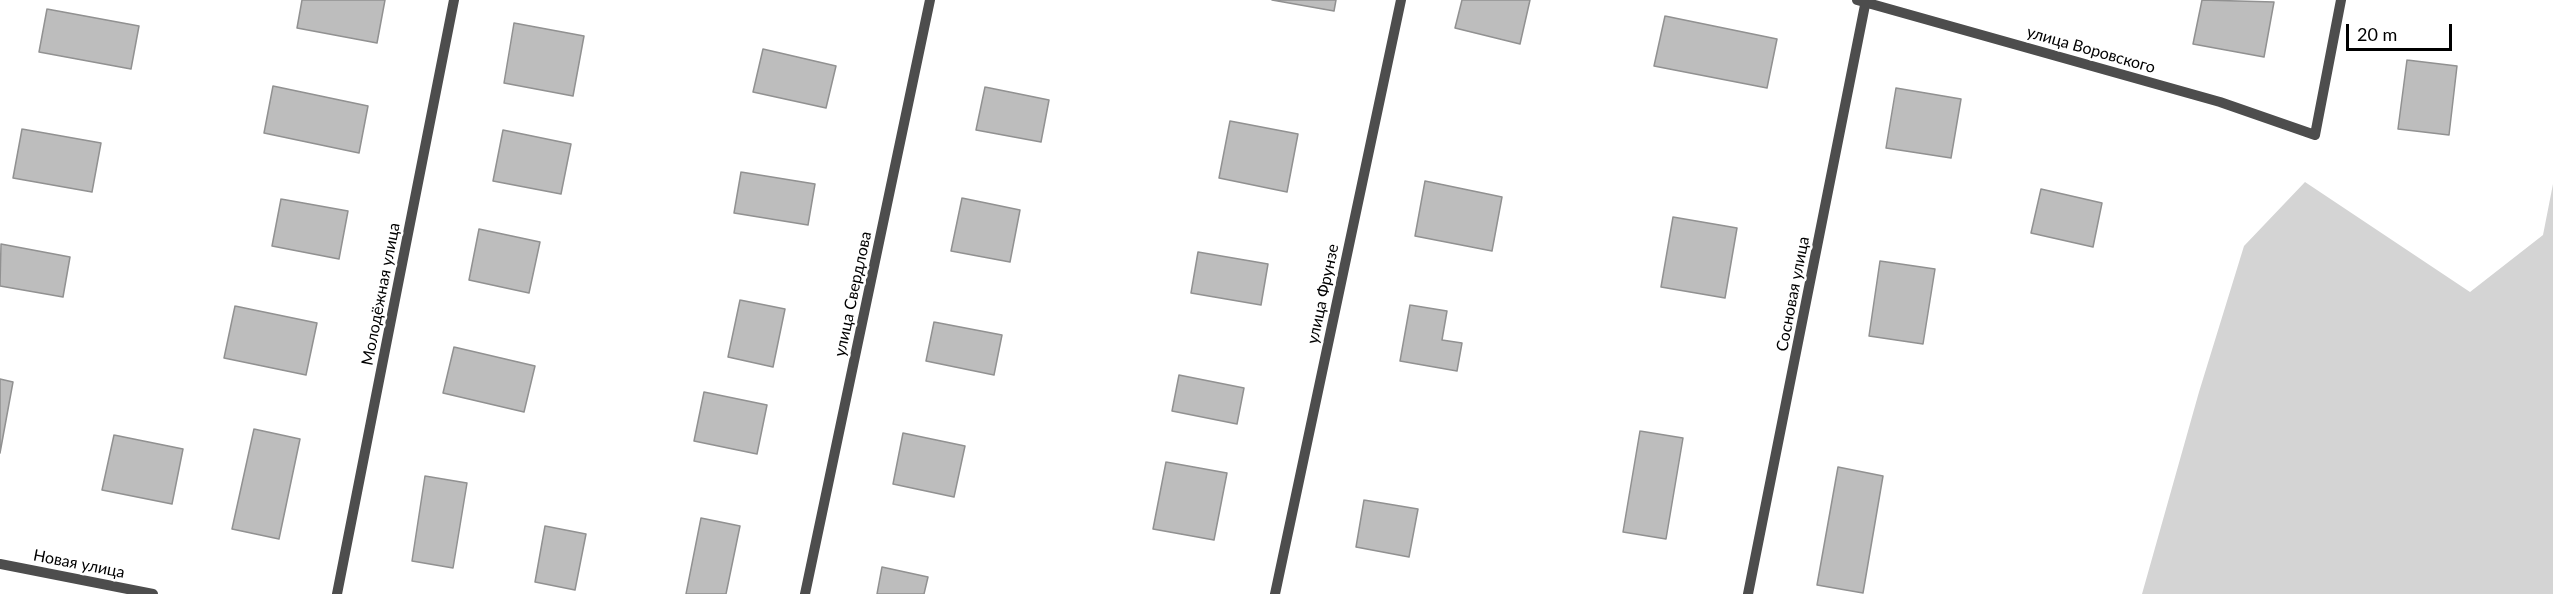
<!DOCTYPE html>
<meta charset="utf-8">
<style>
body{margin:0}
#map{position:relative;width:2553px;height:594px;overflow:hidden;background:#fff;font-family:Lato,sans-serif}
canvas{display:block}
.scale{position:absolute;left:2346px;top:24px;width:106px;height:27px;box-sizing:border-box;border:3px solid #000;border-top:0;padding-left:8px;font-size:18px;line-height:21px;white-space:nowrap;color:#000;-webkit-text-stroke:4px #fff;paint-order:stroke}
</style>
<div id="map">
<canvas width="2553" height="594"></canvas>
<div class="scale">20 m</div>
</div>
<script>
const context = document.querySelector('canvas').getContext('2d');
context.lineJoin = 'round';
function paint(path, color) {
  context.fillStyle = color;
  context.fill(path, 'evenodd');
}
function poly(rows) {
  const path = new Path2D();
  for (const r of rows) {
    path.moveTo(r[0], r[1]);
    for (let i = 2; i < r.length; i += 2) path.lineTo(r[i], r[i + 1]);
  }
  return path;
}
function trace(path, color, width, dash) {
  context.strokeStyle = color;
  context.lineWidth = width;
  context.lineCap = dash ? 'butt' : 'round';
  context.setLineDash(dash || []);
  context.stroke(path);
}
function drawText(font, color, halo, rows, align = 'center') {
  context.font = font + ' Lato,sans-serif';
  context.lineWidth = 5;
  context.setLineDash([]);
  context.textBaseline = 'middle';
  context.strokeStyle = halo;
  context.fillStyle = color;
  for (const [text, x, y, turn = 0] of rows) {
    context.save();
    context.translate(x, y);
    context.rotate((+turn || 0) * Math.PI / 180);
    context.textAlign = isNaN(turn) ? turn : align;
    if (halo) context.strokeText(text, 0, 0);
    context.fillText(text, 0, 0);
    context.restore();
  }
}
paint(poly([
 [2305,182,2470,292,2543,235,2553,184,2553,594,2142,594,2199,392,2244,246]
]), '#d4d4d4');
const building = poly([
 [302,0,385,0,377,43,297,28,302,0],
 [1272,0,1336,0,1334,11,1272,0],
 [1462,0,1530,0,1520,44,1455,28,1462,0],
 [2202,0,2274,2,2264,57,2193,44,2202,0],
 [47,9,139,26,131,69,39,52,47,9],
 [1665,16,1777,39,1767,88,1654,66,1665,16],
 [514,23,584,36,573,96,504,83,514,23],
 [763,49,836,66,826,108,753,92,763,49],
 [2407,60,2457,66,2449,135,2398,129,2407,60],
 [273,86,368,106,359,153,264,133,273,86],
 [985,87,1049,100,1041,142,976,130,985,87],
 [1896,88,1961,99,1951,158,1886,148,1896,88],
 [1230,121,1298,134,1287,192,1219,178,1230,121],
 [22,129,101,143,92,192,13,178,22,129],
 [503,130,571,144,561,194,493,181,503,130],
 [741,172,815,184,808,225,734,213,741,172],
 [1425,181,1502,197,1492,251,1415,236,1425,181],
 [2041,189,2102,203,2093,247,2031,233,2041,189],
 [962,198,1020,210,1010,262,951,251,962,198],
 [281,199,348,211,339,259,272,246,281,199],
 [1673,217,1737,228,1725,298,1661,287,1673,217],
 [479,229,540,242,529,293,469,280,479,229],
 [1,244,70,257,63,297,0,286,1,244],
 [1198,252,1268,264,1261,305,1191,293,1198,252],
 [1880,261,1935,269,1923,344,1869,336,1880,261],
 [740,300,785,309,773,367,728,357,740,300],
 [1410,305,1447,311,1442,340,1462,343,1457,371,1400,361,1410,305],
 [235,306,317,323,306,375,224,358,235,306],
 [934,322,1002,335,994,375,926,361,934,322],
 [454,347,535,366,524,412,443,393,454,347],
 [1179,375,1244,388,1237,424,1172,411,1179,375],
 [0,379,13,382,0,453,0,379],
 [704,392,767,405,757,454,694,441,704,392],
 [254,429,300,439,279,539,232,529,254,429],
 [1640,431,1683,438,1666,539,1623,532,1640,431],
 [903,433,965,446,954,497,893,484,903,433],
 [114,435,183,449,172,504,102,490,114,435],
 [1166,462,1227,473,1214,540,1153,529,1166,462],
 [1838,467,1883,476,1863,593,1817,585,1838,467],
 [425,476,467,483,453,568,412,561,425,476],
 [1364,500,1418,509,1409,557,1356,547,1364,500],
 [701,518,740,526,726,594,686,594,701,518],
 [545,526,586,534,575,590,535,582,545,526],
 [882,567,928,577,924,594,877,594,882,567]
]);
paint(building, '#bdbdbd');
trace(building, '#919191', 1.5);
trace(poly([
 [1857,0,2220,102,2315,135,2341,0],
 [0,564,153,594],
 [337,594,454,0],
 [805,594,930,0],
 [1275,594,1401,0],
 [1748,594,1866,0]
]), '#4d4d4d', 10);
drawText('16px', '#000', '#fff', [
 ["улица Воровского",2091,50,16],
 ["Молодёжная улица",381,294,-79],
 ["улица Свердлова",853,294,-78],
 ["улица Фрунзе",1323,294,-78],
 ["Сосновая улица",1793,294,-79],
 ["Новая улица",79,564,11]
]);
</script>
